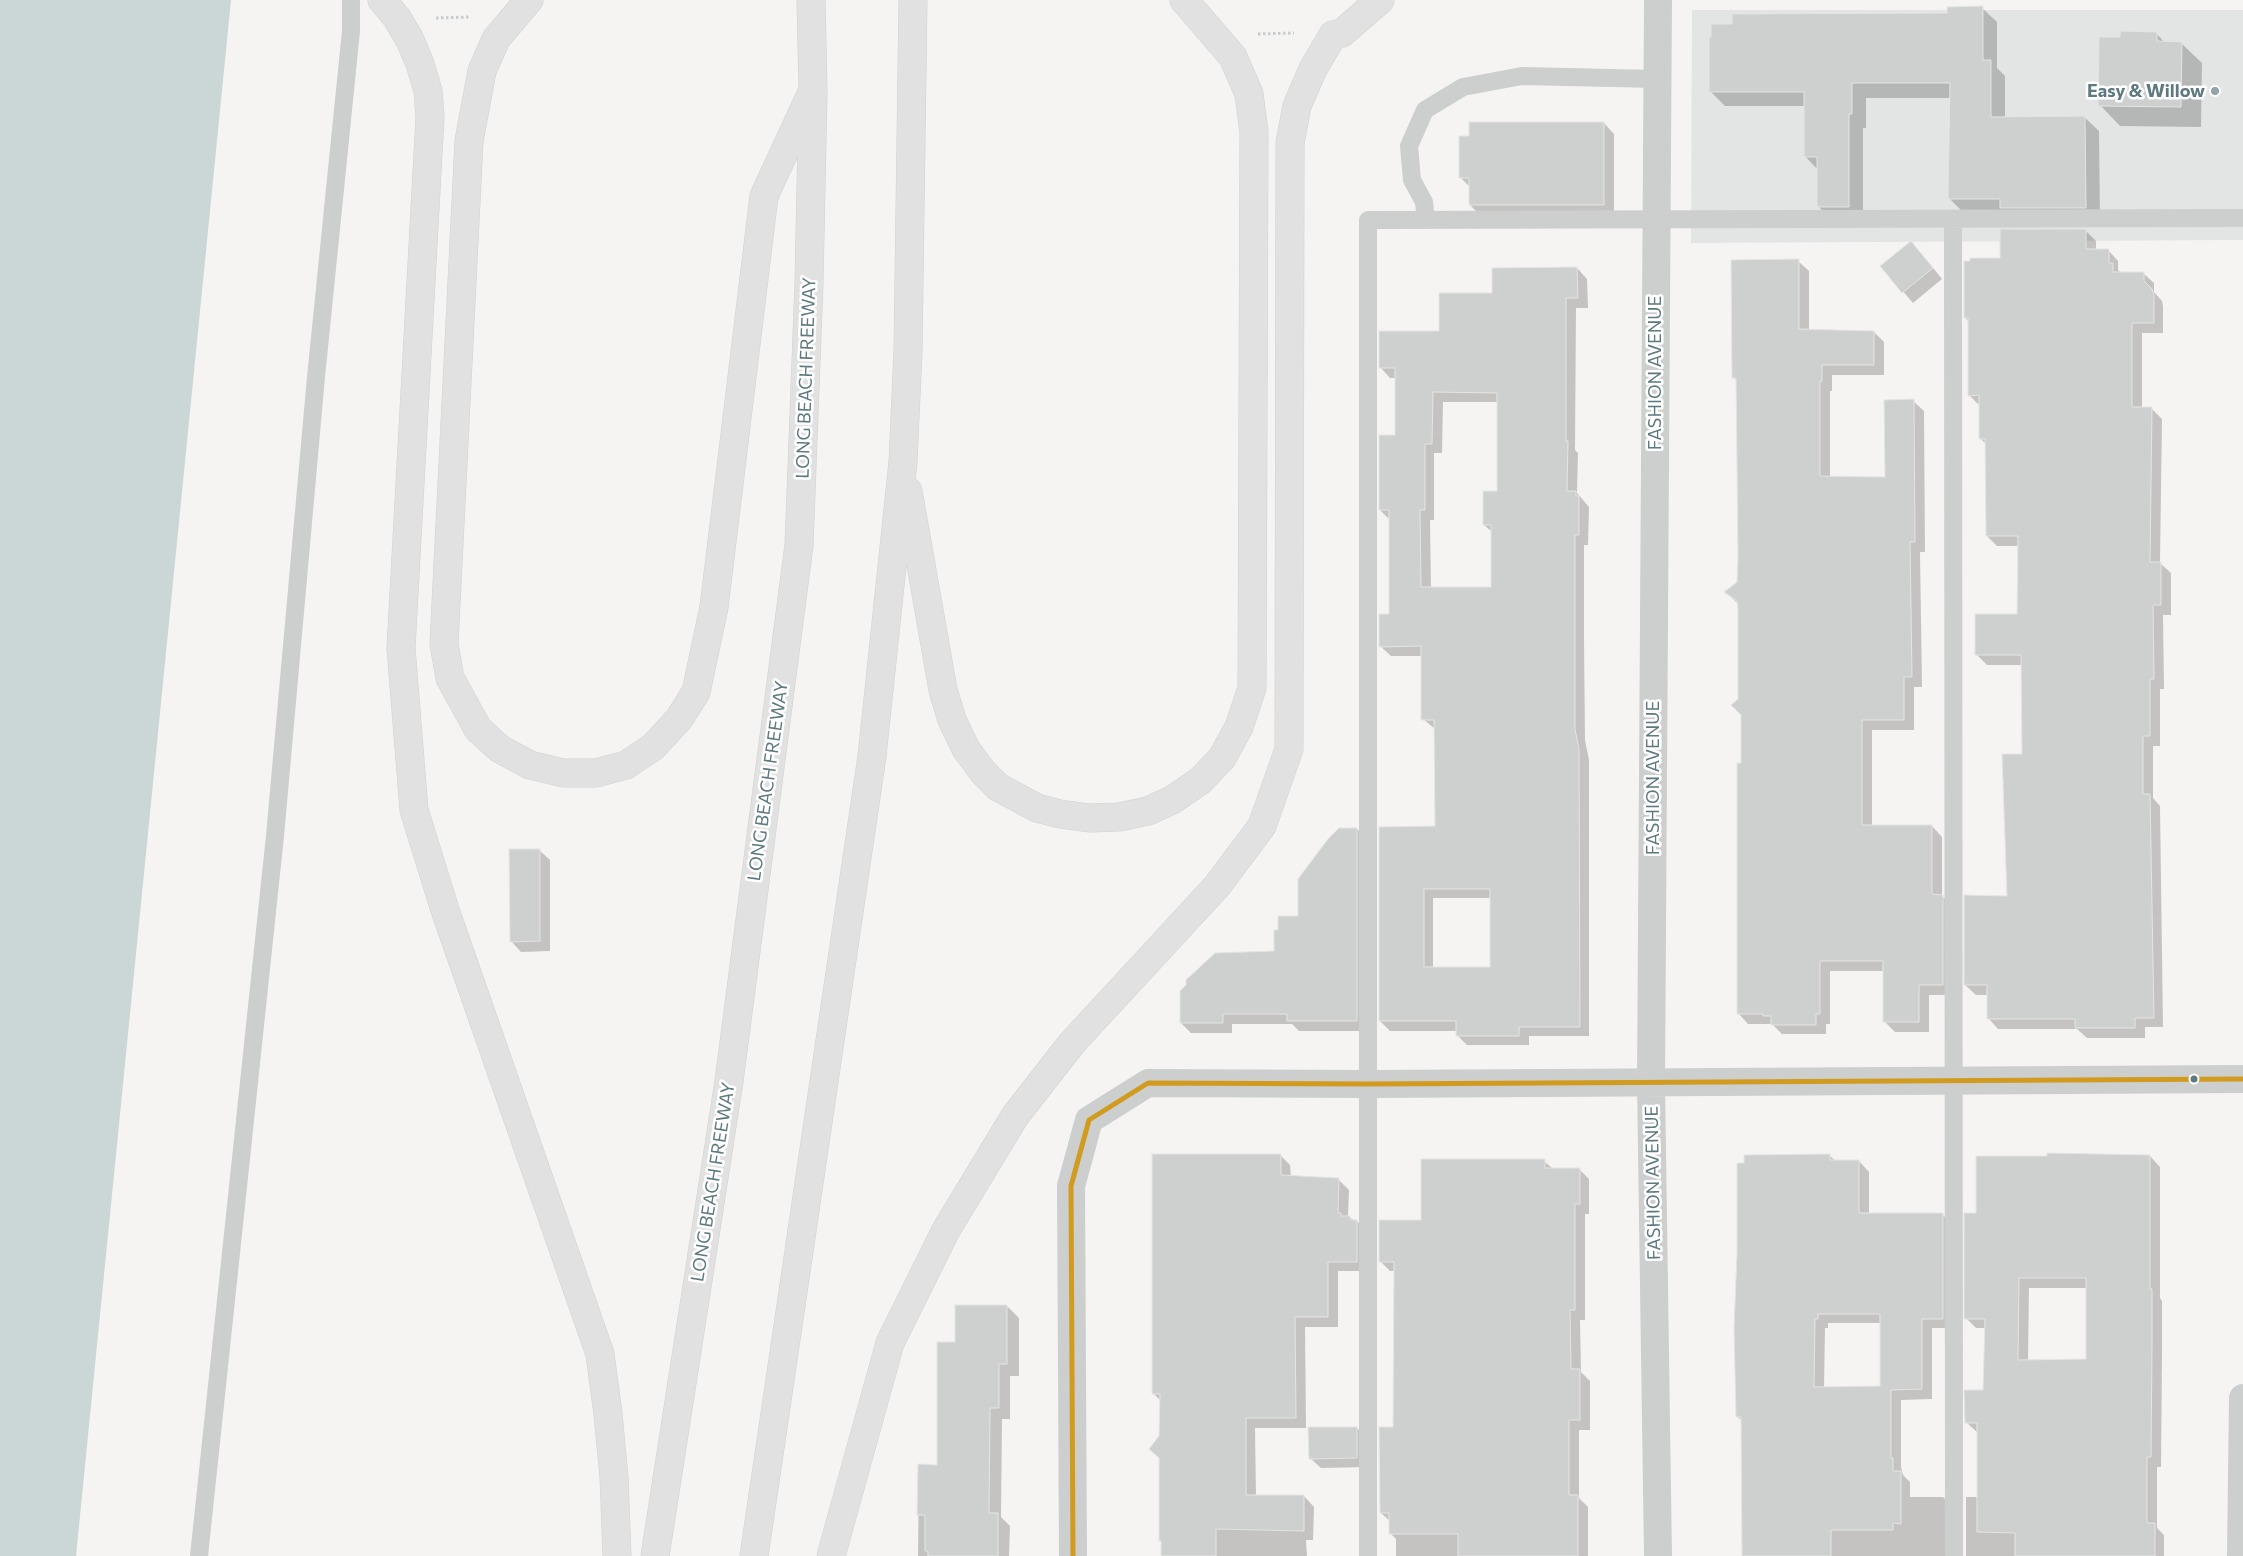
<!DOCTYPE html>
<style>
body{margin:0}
canvas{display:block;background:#f5f4f3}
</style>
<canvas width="2243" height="1556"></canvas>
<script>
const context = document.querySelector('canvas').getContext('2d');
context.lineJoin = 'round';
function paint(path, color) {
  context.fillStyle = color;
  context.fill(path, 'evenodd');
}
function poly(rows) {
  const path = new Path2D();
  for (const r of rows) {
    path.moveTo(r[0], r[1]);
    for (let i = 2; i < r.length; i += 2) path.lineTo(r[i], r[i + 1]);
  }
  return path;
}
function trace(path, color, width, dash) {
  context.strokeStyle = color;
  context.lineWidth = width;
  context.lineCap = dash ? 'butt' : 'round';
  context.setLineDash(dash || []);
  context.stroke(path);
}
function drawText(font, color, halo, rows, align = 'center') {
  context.font = font + ' Commissioner,sans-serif';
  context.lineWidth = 5;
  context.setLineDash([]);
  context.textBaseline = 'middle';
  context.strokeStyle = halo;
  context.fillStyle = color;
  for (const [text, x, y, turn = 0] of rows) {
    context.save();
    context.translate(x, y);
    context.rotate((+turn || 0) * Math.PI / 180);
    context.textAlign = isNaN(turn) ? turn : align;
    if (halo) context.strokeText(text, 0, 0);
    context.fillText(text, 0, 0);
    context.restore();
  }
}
paint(poly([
 [1692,10,2243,10,2243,240,1691,243]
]), '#e3e5e4');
paint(poly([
 [0,0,231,0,76,1556,0,1556]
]), '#cad7d6');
paint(poly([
 [1982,8,1997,22,1997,68,2005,76,2005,118,2084,117,2099,131,2100,222,1964,213,1950,199,1951,98,1866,98,1866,128,1863,128,1863,221,1833,221,1818,206,1818,170,1805,156,1805,106,1725,106,1710,91,1948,14],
 [2156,33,2165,43,2181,43,2202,63,2201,127,2120,126,2100,105,2122,39],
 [1604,123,1614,134,1614,215,1480,215,1470,205,1470,187,1460,177,1470,137],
 [2085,230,2096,241,2096,250,2108,250,2118,261,2118,270,2122,273,2143,273,2154,283,2154,292,2162,301,2163,306,2163,333,2142,333,2142,408,2151,408,2162,419,2160,563,2171,573,2171,615,2163,615,2164,689,2160,689,2160,746,2153,746,2153,798,2160,806,2163,1027,2145,1027,2145,1038,2087,1038,2077,1029,1998,1029,1988,1018,1988,995,1976,995,1965,985,2008,897,2023,755,2022,665,1987,665,1976,654,2019,615,2019,546,1997,546,1987,536,1986,444,1981,439,1979,405,1969,395,1969,322,1965,318,2002,259],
 [1921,253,1942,279,1913,303,1882,267],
 [1798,261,1809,271,1809,331,1874,332,1884,342,1884,375,1832,375,1832,391,1830,391,1830,477,1887,478,1913,401,1924,411,1925,552,1920,552,1922,687,1914,687,1914,730,1872,730,1872,826,1932,826,1942,837,1942,896,1953,906,1953,995,1929,995,1929,1032,1895,1032,1885,1022,1884,971,1830,971,1830,1024,1826,1024,1826,1034,1782,1034,1772,1024,1748,1024,1738,1013,1743,714,1739,699,1739,605,1726,592,1738,582,1739,557,1737,381,1734,378],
 [1577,268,1587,279,1588,308,1576,308,1575,450,1578,453,1577,493,1589,507,1588,545,1584,545,1584,638,1585,740,1589,760,1589,1036,1529,1036,1529,1045,1467,1045,1457,1035,1457,1031,1390,1031,1380,1021,1437,827,1435,729,1423,719,1423,656,1391,656,1380,646,1390,616,1390,520,1380,510,1396,436,1396,378,1390,378,1380,367,1440,333,1493,295],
 [1443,402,1498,402,1498,492,1484,525,1492,532,1492,589,1431,589,1430,520,1434,520,1434,453,1442,453],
 [1433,898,1491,898,1491,968,1433,968],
 [1357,829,1367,839,1367,1031,1299,1031,1292,1024,1232,1024,1232,1033,1191,1033,1181,1023,1276,952,1280,931,1299,917],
 [539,850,550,860,550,951,521,952,511,941],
 [1280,1155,1290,1165,1291,1177,1338,1179,1349,1190,1348,1217,1357,1221,1367,1231,1367,1271,1338,1271,1338,1327,1305,1327,1306,1428,1255,1428,1256,1496,1304,1496,1314,1507,1313,1540,1306,1540,1307,1556,1162,1556,1162,1402,1153,1393],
 [1830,1156,1836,1161,1859,1161,1869,1172,1869,1215,1943,1215,1953,1225,1953,1328,1932,1328,1932,1399,1901,1400,1901,1467,1903,1475,1910,1482,1910,1497,1943,1497,1953,1507,1953,1556,1743,1556,1743,1422,1737,1416],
 [1828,1323,1881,1323,1881,1387,1824,1388,1825,1328,1828,1328],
 [2150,1156,2160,1167,2160,1298,2162,1301,2162,1357,2161,1467,2157,1467,2157,1528,2164,1535,2164,1556,1966,1556,1966,1497,1978,1497,1978,1433,1966,1422,1984,1392,1986,1328,1976,1328,1966,1318,1977,1215],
 [2029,1288,2087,1288,2087,1360,2028,1361],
 [1544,1161,1553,1169,1579,1169,1589,1179,1589,1214,1585,1214,1585,1320,1580,1320,1581,1372,1590,1381,1590,1430,1579,1430,1579,1498,1588,1507,1588,1556,1396,1556,1396,1539,1391,1534,1391,1522,1381,1513,1394,1428,1395,1271,1390,1271,1380,1261,1422,1221],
 [1007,1306,1019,1318,1019,1376,1010,1376,1010,1419,1002,1419,1001,1517,1010,1526,1009,1556,918,1556,919,1466,938,1466,956,1343],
 [1357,1428,1367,1438,1367,1467,1321,1468,1310,1458]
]), '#0003');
const building = poly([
 [1983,6,1983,60,1991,60,1991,117,2085,116,2086,208,2000,208,2000,199,1948,199,1950,83,1852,83,1852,114,1849,114,1849,207,1817,207,1817,157,1804,157,1804,92,1709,92,1709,37,1711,37,1711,24,1732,24,1732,14,1947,13,1947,7,1983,6],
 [2120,31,2157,32,2157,41,2182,42,2181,107,2098,106,2099,37,2120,37,2120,31],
 [1469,122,1604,122,1604,205,1469,205,1469,178,1459,178,1459,136,1469,136,1469,122],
 [2000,229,2086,229,2086,249,2109,249,2109,263,2113,263,2113,272,2144,272,2144,281,2152,289,2154,295,2154,323,2132,323,2132,407,2152,407,2150,562,2161,562,2161,605,2153,605,2154,679,2150,679,2150,736,2143,736,2143,794,2150,794,2154,1018,2135,1018,2135,1028,2075,1028,2075,1019,1987,1019,1987,985,1964,985,1964,895,2007,896,2002,754,2022,754,2021,655,1975,655,1975,614,2017,614,2018,536,1986,536,1985,439,1979,439,1979,395,1968,396,1968,318,1964,318,1964,261,1970,261,1970,258,2000,258,2000,229],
 [1911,241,1933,268,1902,293,1880,266,1911,241],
 [1799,259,1799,329,1874,331,1874,365,1822,365,1822,381,1820,381,1820,476,1885,477,1884,400,1914,399,1915,542,1910,542,1912,677,1904,677,1904,720,1862,720,1862,825,1932,825,1932,894,1943,895,1943,985,1919,985,1919,1022,1883,1022,1883,961,1820,961,1820,1014,1816,1014,1816,1025,1771,1025,1771,1016,1763,1016,1763,1014,1737,1014,1737,763,1741,763,1741,715,1731,705,1738,699,1738,608,1737,601,1724,592,1737,582,1738,557,1736,378,1732,378,1731,260,1799,259],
 [1577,267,1578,298,1566,298,1566,441,1568,441,1567,491,1576,491,1576,496,1579,496,1579,535,1575,535,1575,729,1579,749,1580,1027,1519,1027,1519,1036,1456,1036,1456,1021,1379,1021,1379,827,1435,826,1434,720,1421,720,1421,646,1379,647,1379,614,1389,614,1389,510,1379,510,1379,435,1395,435,1395,368,1379,368,1379,331,1439,331,1439,293,1492,293,1492,268,1577,267],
 [1433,392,1497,393,1497,491,1483,491,1483,525,1491,525,1491,587,1421,587,1420,510,1425,510,1425,444,1432,444,1433,392],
 [1424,889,1490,889,1490,967,1424,967,1424,889],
 [1339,828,1357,828,1357,1021,1287,1021,1287,1014,1223,1014,1223,1023,1180,1023,1180,991,1186,985,1186,980,1215,953,1274,951,1274,930,1278,930,1278,916,1298,916,1298,879,1328,839,1339,828],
 [509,849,540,849,540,941,510,942,509,849],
 [2047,1153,2150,1155,2150,1289,2152,1289,2152,1346,2151,1457,2147,1457,2147,1523,2155,1523,2155,1556,2015,1556,2015,1533,1977,1532,1977,1423,1965,1423,1964,1390,1983,1390,1985,1319,1964,1319,1964,1213,1976,1213,1976,1156,2047,1156,2047,1153],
 [2019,1278,2086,1278,2086,1359,2018,1360,2019,1278],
 [1152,1154,1281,1154,1281,1175,1339,1178,1338,1213,1341,1213,1341,1216,1350,1216,1350,1220,1357,1220,1357,1262,1328,1262,1328,1317,1295,1317,1296,1418,1246,1418,1246,1495,1304,1495,1304,1531,1216,1529,1216,1556,1161,1556,1161,1541,1159,1541,1159,1458,1149,1449,1159,1436,1160,1394,1152,1394,1152,1154],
 [1830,1154,1830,1160,1859,1160,1859,1213,1943,1213,1943,1319,1922,1319,1922,1389,1891,1390,1891,1458,1893,1458,1893,1471,1901,1471,1901,1524,1893,1523,1893,1530,1831,1530,1831,1556,1742,1556,1741,1417,1736,1417,1734,1328,1737,1253,1737,1163,1744,1163,1744,1155,1830,1154],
 [1818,1314,1880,1314,1880,1386,1814,1387,1815,1319,1818,1319,1818,1314],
 [1421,1159,1545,1159,1545,1168,1580,1168,1580,1204,1575,1204,1575,1310,1570,1310,1571,1369,1580,1369,1580,1420,1569,1420,1569,1495,1578,1495,1578,1556,1458,1556,1458,1534,1389,1534,1389,1513,1380,1513,1379,1427,1393,1427,1394,1262,1379,1262,1379,1220,1421,1220,1421,1159],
 [955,1305,1007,1305,1007,1364,999,1364,999,1408,990,1408,989,1513,998,1513,998,1556,928,1556,928,1551,925,1551,925,1515,917,1515,918,1464,937,1465,937,1342,955,1342,955,1305],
 [1308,1427,1357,1427,1357,1458,1309,1459,1308,1427]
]);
paint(building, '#ced0d0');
trace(building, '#e4e4e3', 1);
const highway = poly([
 [382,0,397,18,410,40,420,64,428,91,430,117,401,648,414,810,445,910,600,1354,608,1414,614,1477,617,1556],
 [529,0,496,39,482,71,469,141,444,644,450,678,478,729,500,749,530,765,563,773,596,773,626,765,653,747,679,719,696,692,714,607,764,196,813,90],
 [908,491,943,690,952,720,966,749,983,772,998,787,1037,808,1060,814,1089,818,1119,817,1148,811,1172,800,1200,781,1222,758,1239,727,1252,688,1254,132,1249,94,1233,57,1184,0],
 [655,1556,729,1081,799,545,809,283,813,90,811,0],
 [754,1556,872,756,903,462,908,351,913,0],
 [831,1556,890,1343,946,1230,1015,1116,1072,1043,1217,886,1262,826,1289,749,1290,143,1297,106,1313,69,1333,35,1342,33,1380,0]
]);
trace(highway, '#d1d2d2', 29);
trace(poly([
 [436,18,470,17],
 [1258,34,1294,33]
]), '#cacbcc', 3, [2.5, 2.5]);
trace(poly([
 [1953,219,1954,1556],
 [1426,220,1424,202,1412,180,1409,146,1425,110,1463,87,1522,76,1656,79],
 [199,1556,275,836,316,377,351,31,351,0],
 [1368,1556,1368,220,2243,218]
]), '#cdcfce', 18);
trace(poly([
 [1073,1556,1071,1186,1089,1120,1148,1083,1368,1084,2243,1079],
 [1658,1556,1651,1083,1658,0],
 [2241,1556,2243,1398]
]), '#cdcfce', 28);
trace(highway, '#e1e1e1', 28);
trace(poly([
 [1073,1556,1071,1186,1089,1120,1148,1083,1368,1084,2243,1079]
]), '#d19b20', 5);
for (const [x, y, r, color] of [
 [2215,91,5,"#93a4a8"],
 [2194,1079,4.5,"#5e7980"]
]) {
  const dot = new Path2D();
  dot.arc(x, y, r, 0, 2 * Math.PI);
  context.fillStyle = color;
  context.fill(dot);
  trace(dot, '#fff', 2);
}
drawText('bold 18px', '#5e7980', '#fff', [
 ["Easy & Willow",2205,91]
], 'right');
drawText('18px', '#5e7980', '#fff', [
 ["FASHION AVENUE",1655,373,-90],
 ["LONG BEACH FREEWAY",806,378,-88],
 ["FASHION AVENUE",1653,778,-90],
 ["LONG BEACH FREEWAY",768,781,-82],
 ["LONG BEACH FREEWAY",713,1182,-81],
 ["FASHION AVENUE",1653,1183,-91]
]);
</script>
